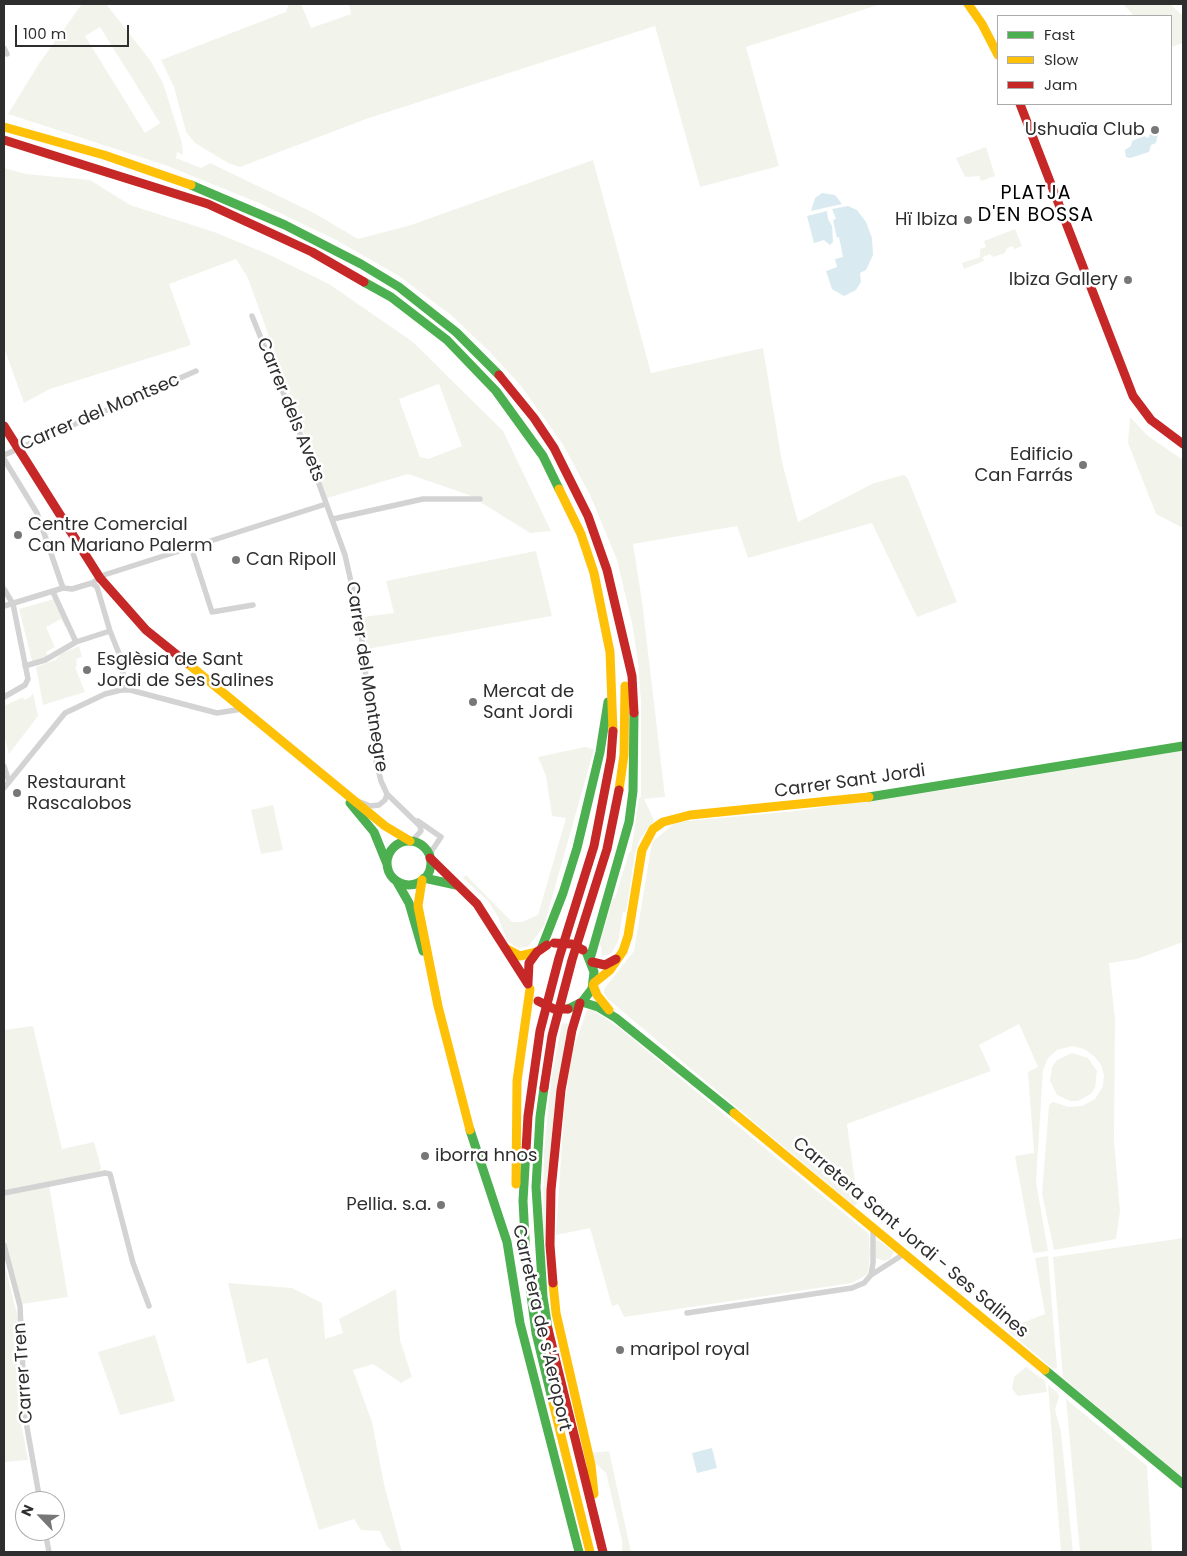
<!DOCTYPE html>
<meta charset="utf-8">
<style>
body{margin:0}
#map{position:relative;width:1187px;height:1556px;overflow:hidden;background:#fff;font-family:Poppins,sans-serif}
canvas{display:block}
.frame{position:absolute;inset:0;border:5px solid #2e2e2e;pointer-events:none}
.legend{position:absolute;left:997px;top:15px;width:175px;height:90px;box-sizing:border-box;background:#fff;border:1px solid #ababab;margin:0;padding:6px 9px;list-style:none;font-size:15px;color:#2e2e2e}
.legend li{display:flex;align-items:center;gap:10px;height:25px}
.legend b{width:25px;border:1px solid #ababab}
.north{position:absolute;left:15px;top:1491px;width:50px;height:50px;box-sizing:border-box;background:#fff;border:1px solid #ababab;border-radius:50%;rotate:294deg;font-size:14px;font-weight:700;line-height:20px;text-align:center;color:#2e2e2e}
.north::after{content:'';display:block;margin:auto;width:18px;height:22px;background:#777;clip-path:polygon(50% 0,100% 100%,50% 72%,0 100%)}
.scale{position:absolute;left:15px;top:25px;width:114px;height:22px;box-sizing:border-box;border:2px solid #2e2e2e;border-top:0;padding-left:6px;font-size:15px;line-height:18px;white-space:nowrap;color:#2e2e2e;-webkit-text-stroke:4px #fff;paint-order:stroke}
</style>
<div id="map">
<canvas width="1187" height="1556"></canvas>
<div class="frame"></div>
<ul class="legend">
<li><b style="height:6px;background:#4caf50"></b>Fast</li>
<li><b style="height:6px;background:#ffc107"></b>Slow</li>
<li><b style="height:6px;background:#c62828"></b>Jam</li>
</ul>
<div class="north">N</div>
<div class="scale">100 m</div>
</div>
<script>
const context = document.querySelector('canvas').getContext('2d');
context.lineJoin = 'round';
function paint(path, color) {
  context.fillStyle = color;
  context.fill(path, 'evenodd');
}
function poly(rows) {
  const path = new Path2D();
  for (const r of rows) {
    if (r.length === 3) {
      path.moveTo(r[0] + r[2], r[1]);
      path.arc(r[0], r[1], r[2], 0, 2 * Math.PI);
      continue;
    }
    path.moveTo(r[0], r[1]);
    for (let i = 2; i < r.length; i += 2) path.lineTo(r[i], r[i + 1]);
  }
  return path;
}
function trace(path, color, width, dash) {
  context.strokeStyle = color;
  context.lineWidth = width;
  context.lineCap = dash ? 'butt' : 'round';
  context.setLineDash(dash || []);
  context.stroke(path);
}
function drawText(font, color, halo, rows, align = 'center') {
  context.font = font + ' Poppins,sans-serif';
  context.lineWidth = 5;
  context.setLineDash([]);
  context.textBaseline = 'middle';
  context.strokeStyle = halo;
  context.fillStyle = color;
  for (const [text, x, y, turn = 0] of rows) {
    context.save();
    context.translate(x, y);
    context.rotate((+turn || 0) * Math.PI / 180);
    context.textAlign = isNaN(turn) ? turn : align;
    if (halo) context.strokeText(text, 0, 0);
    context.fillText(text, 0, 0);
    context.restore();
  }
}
paint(poly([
 [82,4,106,4,150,60,163,83,182,143,183,155,177,152,176,158,201,168,210,163,314,213,358,239,411,225,593,160,651,373,763,348,782,462,798,522,874,483,904,475,908,479,957,602,917,617,872,523,748,558,737,526,633,544,642,601,665,797,644,799,654,820,640,839,635,853,626,912,623,912,618,942,611,954,602,956,601,946,599,945,613,898,615,898,629,852,631,852,639,798,641,797,641,702,638,661,632,623,617,560,590,495,562,443,521,386,489,351,451,315,399,276,336,240,259,203,165,165,8,114,40,62],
 [100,27,160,123,145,133,85,36],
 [289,4,301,4,311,28,351,14,349,4,881,4,746,47,779,166,700,187,655,26,366,119,240,167,228,163,195,143,186,132,174,87,161,60,286,12],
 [1123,4,1170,4,1183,16,1183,43,1171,47,1171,16,1134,16],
 [986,147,995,176,981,181,979,176,965,177,956,158],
 [4,168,26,174,90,180,130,205,214,232,270,255,329,284,413,342,503,431,551,531,530,533,469,495,408,474,327,498,248,278,236,259,169,284,191,345,50,389,24,403,4,348],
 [439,384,462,446,428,459,420,457,399,399],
 [1015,229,1022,246,1015,249,1012,246,1006,249,1005,253,993,257,990,254,983,257,984,261,964,269,962,263,980,257,980,249,986,247,984,241],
 [1130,417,1148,436,1183,460,1183,528,1156,514,1128,443],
 [536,551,552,616,367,649,363,617,394,613,386,581],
 [54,599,68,626,65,627,61,619,46,627,55,647,46,652,47,656,32,661,19,609],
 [79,646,82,657,76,659,77,666,75,667,85,692,43,705,36,667,55,660,61,654],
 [33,693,38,716,9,754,4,735,4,706,23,697,24,700,30,697],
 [585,747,594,749,544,926,528,947,517,948,507,941,498,917,488,901,463,878,466,875,512,922,522,922,538,915,566,818,552,816,546,776,538,757],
 [1183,750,1183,942,1137,959,1109,963,1115,1020,1114,1141,1120,1211,1116,1239,1054,1250,1042,1194,1049,1105,1053,1102,1069,1107,1082,1106,1095,1099,1103,1086,1104,1075,1101,1065,1095,1057,1084,1049,1072,1046,1057,1050,1048,1058,1043,1070,1036,1182,1048,1251,1033,1253,1015,1156,1034,1153,1028,1072,1038,1067,1019,1024,979,1045,991,1071,847,1124,858,1203,854,1206,609,1000,604,994,604,989,634,951,652,842,676,822,796,811,971,786],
 [273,805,283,850,261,854,251,810],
 [587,1010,593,1010,618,1027,869,1234,870,1254,868,1274,852,1283,624,1317,618,1304,612,1306,590,1228,556,1235,564,1112,571,1055],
 [562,1023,569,1024,546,1247,543,1231,544,1152,551,1080],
 [33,1026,62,1149,94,1142,101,1167,100,1171,4,1191,4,1030],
 [1072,1053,1088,1058,1097,1071,1095,1088,1091,1094,1078,1101,1070,1101,1057,1095,1050,1081,1052,1067,1057,1060],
 [49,1185,68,1297,22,1304,4,1235,4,1196],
 [1183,1238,1183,1478,1063,1378,1053,1257],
 [878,1240,894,1252,890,1259,884,1261,876,1258,875,1242],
 [1048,1256,1057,1368,1053,1369,1006,1329,1045,1314,1035,1258],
 [4,1262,18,1318,18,1407,28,1460,4,1462],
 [228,1283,292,1288,322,1303,325,1339,343,1333,339,1319,396,1289,400,1340,412,1377,401,1383,373,1364,353,1370,372,1422,384,1484,402,1552,393,1552,386,1545,380,1531,361,1530,354,1519,319,1530,267,1358,247,1364],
 [155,1335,175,1401,120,1415,98,1352],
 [1026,1367,1045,1381,1047,1392,1018,1396,1012,1389,1014,1377],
 [1048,1385,1058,1393,1059,1397,1055,1410,1061,1432,1073,1552,1061,1552],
 [1066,1399,1147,1466,1152,1552,1080,1552],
 [609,1451,631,1552,622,1552,622,1540,606,1473,594,1462,591,1453]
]), '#f2f4ec');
paint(poly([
 [1155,132,1158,134,1156,143,1151,145,1149,152,1130,158,1126,157,1125,150,1131,146,1132,141,1144,136,1148,138,1150,134],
 [822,193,835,195,842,204,811,211,815,198],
 [848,206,857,210,866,222,872,238,873,255,866,270,860,273,861,282,856,290,844,296,832,289,826,271,837,267,835,259,843,257,839,237,837,238,833,220,836,219,832,209],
 [827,211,828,219,832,226,833,242,830,245,824,240,814,243,807,216],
 [712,1448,717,1468,697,1473,692,1453]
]), '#d9ebf1');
trace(poly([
 [4,48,7,54],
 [252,316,307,451,345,555,360,622,374,752,381,781,387,794,420,826,421,831,412,841],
 [4,455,196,371],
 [4,459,37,513,63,588],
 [333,519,423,499,480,499],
 [191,547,212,612,253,605],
 [92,583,97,587,110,631,120,656,124,679,121,690],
 [4,589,13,604,28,679,25,685,4,697],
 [53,592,76,642],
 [4,606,63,588,72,589,92,583,104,575,326,504],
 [25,666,45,660,76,642,110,631],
 [4,766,9,782],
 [4,788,65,713,105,694,121,690,130,690,217,713,242,709],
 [360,802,370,806,379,805,385,800,387,794],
 [418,821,441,837,429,855],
 [4,1193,105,1173,110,1174,133,1263,149,1306],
 [4,1245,20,1306,25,1416,40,1501],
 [871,1275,904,1254],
 [687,1313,852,1288,864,1283,871,1275,873,1263,873,1228],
 [45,1531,49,1552]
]), '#d3d3d3', 5.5);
trace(poly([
 [191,185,285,225,361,264,399,287,456,332,499,375],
 [364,282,391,297,447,340,496,391,543,456,559,489],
 [869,797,1183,746],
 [350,803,374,832,387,864],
 [409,863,22],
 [424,878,456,885],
 [397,882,409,903,423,951],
 [542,947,563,893,577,848,600,752,608,702],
 [590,959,629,822,633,791,634,713],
 [582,1002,598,1007,616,1018,734,1113],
 [568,1009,582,1002,592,989,594,972,587,954],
 [544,1088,540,1117,536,1187,543,1297,548,1329],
 [470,1130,507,1242,520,1323,579,1552],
 [526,1150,523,1201,526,1257,536,1333,552,1399],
 [1045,1370,1183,1484]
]), '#4caf50', 9);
trace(poly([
 [968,4,982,24,998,55],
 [4,127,104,155,191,185],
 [559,489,581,534,594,573,610,652,613,731],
 [187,663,385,826,410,841],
 [619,790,624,755,625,686],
 [422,880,418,906,438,1006,470,1130],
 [505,948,520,956,537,952],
 [594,983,610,970,623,951,628,936,642,850,653,829,663,822,690,815,869,797],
 [593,985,597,995,609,1010],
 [734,1113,1045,1370],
 [516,1184,517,1081,530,989],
 [553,1283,556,1313,591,1465,594,1494],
 [552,1399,590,1552]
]), '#ffc107', 9);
trace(poly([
 [1020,104,1133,396,1151,420,1183,444],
 [4,140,208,204,312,252,364,282],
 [499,375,534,418,554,448,588,516,607,570,632,676,634,713],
 [4,426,100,578,146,630,187,663],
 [430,858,477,904,528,984],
 [592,962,605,965,616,959],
 [528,983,529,963,537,952,547,945],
 [544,1088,552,1036,572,960,607,849,619,790],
 [526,1150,528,1116,540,1031,559,958,594,846,611,758,613,731],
 [553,1283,550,1245,551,1190,561,1090,572,1030,580,1003],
 [548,1329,603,1552]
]), '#c62828', 9);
trace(poly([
 [554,943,572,944,583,950],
 [538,1001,554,1009,568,1009]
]), '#c62828', 9);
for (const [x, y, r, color] of [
 [1155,130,5,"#777"],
 [968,220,5,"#777"],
 [1128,280,5,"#777"],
 [1083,465,5,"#777"],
 [18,535,5,"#777"],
 [236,560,5,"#777"],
 [87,670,5,"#777"],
 [473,702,5,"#777"],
 [17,793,5,"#777"],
 [425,1156,5,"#777"],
 [441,1205,5,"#777"],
 [620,1350,5,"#777"]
]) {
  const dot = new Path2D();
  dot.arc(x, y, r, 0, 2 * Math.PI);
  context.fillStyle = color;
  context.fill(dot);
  trace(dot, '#fff', 2);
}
drawText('18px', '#2e2e2e', '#fff', [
 ["Ushuaïa Club",1145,130,"right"],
 ["Hï Ibiza",958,220,"right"],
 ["Ibiza Gallery",1118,280,"right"],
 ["Edificio",1073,455,"right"],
 ["Can Farrás",1073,476,"right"],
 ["Centre Comercial",28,525],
 ["Can Mariano Palerm",28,546],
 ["Can Ripoll",246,560],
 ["Esglèsia de Sant",97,660],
 ["Jordi de Ses Salines",97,681],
 ["Mercat de",483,692],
 ["Sant Jordi",483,713],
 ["Restaurant",27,783],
 ["Rascalobos",27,804],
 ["iborra hnos",435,1156],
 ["Pellia. s.a.",431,1205,"right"],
 ["maripol royal",630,1350]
], 'left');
drawText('18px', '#2e2e2e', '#fff', [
 ["Carrer dels Avets",290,410,68],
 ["Carrer del Montsec",100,413,-23],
 ["Carrer del Montnegre",366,677,81],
 ["Carrer Sant Jordi",850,782,-8],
 ["Carretera Sant Jordi - Ses Salines",910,1238,40],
 ["Carretera de s'Aeroport",541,1328,77],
 ["Carrer Tren",24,1373,-94]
]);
context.letterSpacing = '1px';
drawText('19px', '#000', '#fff', [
 ["PLATJA",1036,194],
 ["D'EN BOSSA",1036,216]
]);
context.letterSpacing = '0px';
</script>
